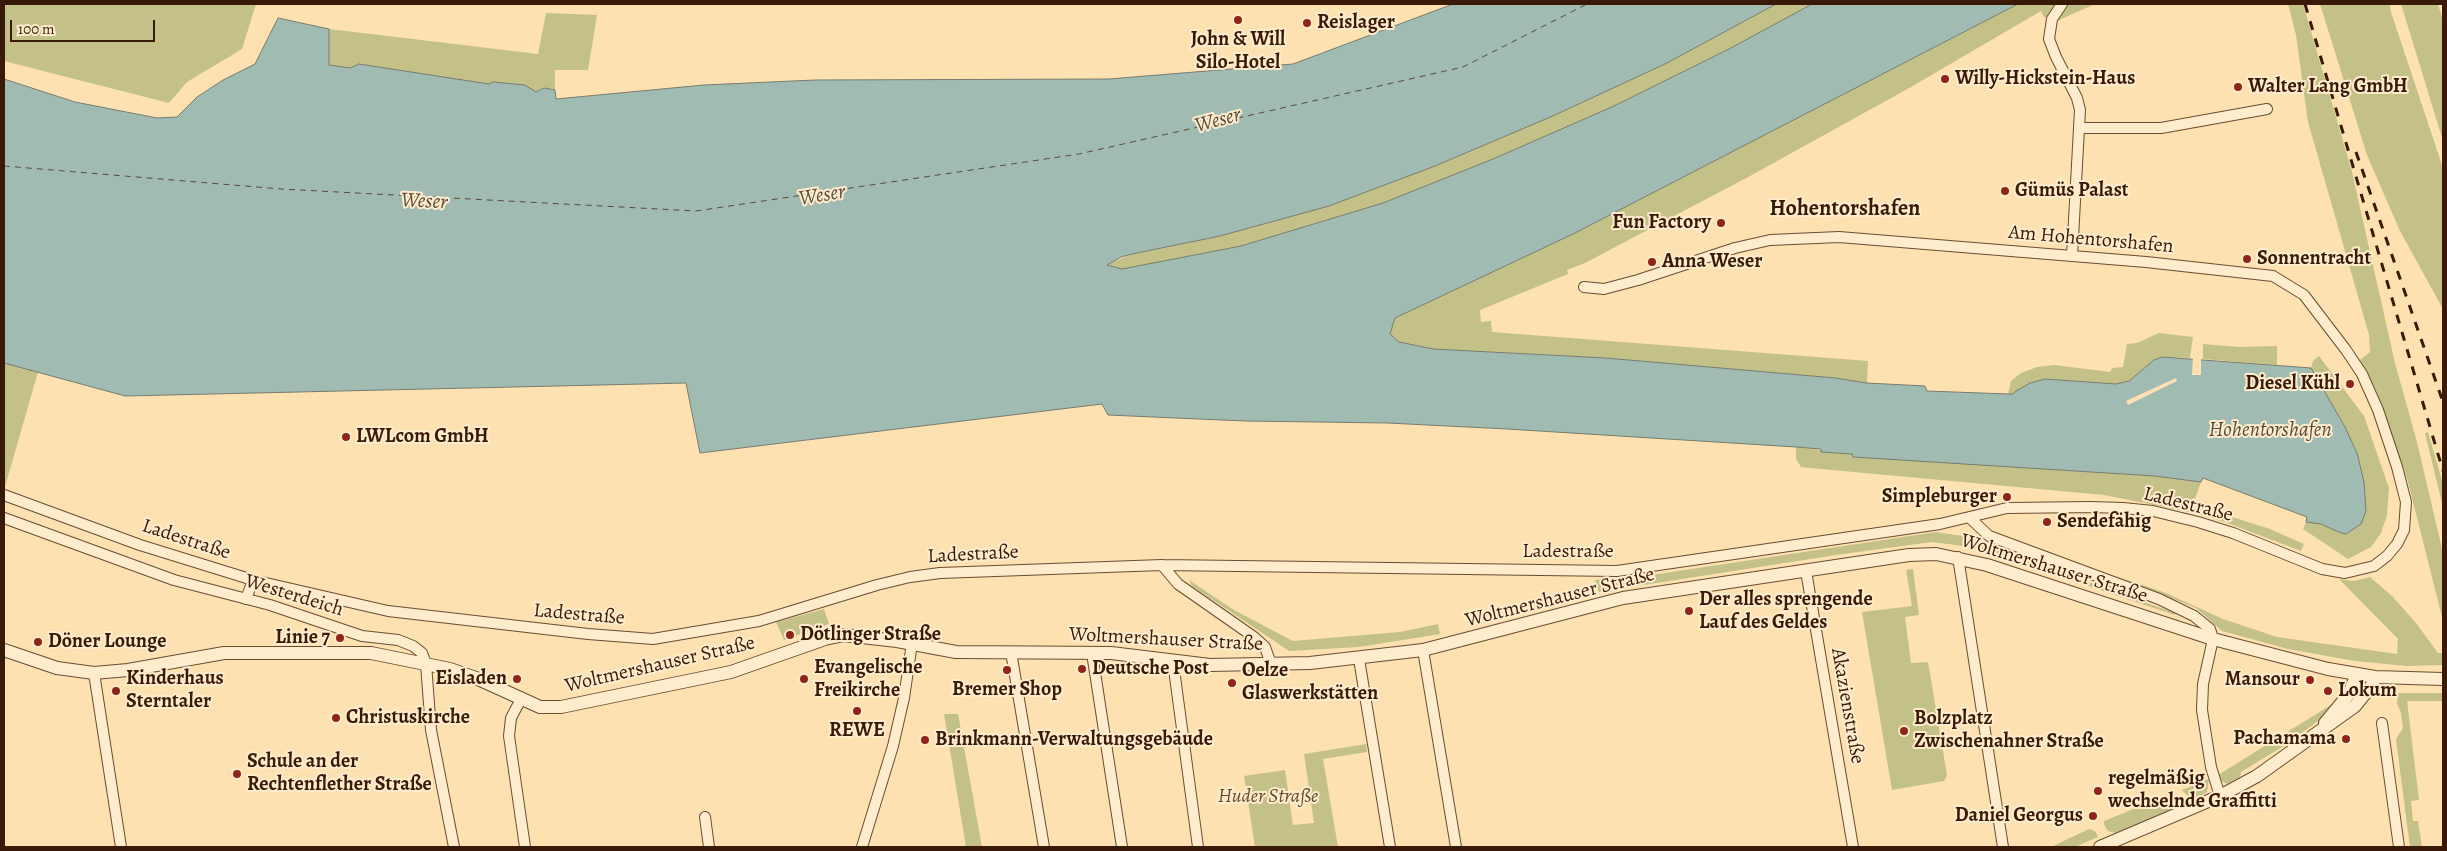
<!DOCTYPE html>
<meta charset="utf-8">
<style>
body{margin:0}
#map{position:relative;width:2447px;height:851px;overflow:hidden;background:#fde1b1;font-family:Alegreya,serif}
canvas{display:block}
.frame{position:absolute;inset:0;border:5px solid #391a08;pointer-events:none}
.scale{position:absolute;left:10px;top:20px;width:145px;height:22px;box-sizing:border-box;border:2px solid #391a08;border-top:0;padding-left:6px;font-size:15px;line-height:18px;white-space:nowrap;color:#391a08;-webkit-text-stroke:4px #feeccc;paint-order:stroke}
</style>
<div id="map">
<canvas width="2447" height="851"></canvas>
<div class="frame"></div>
<div class="scale">100 m</div>
</div>
<script>
const context = document.querySelector('canvas').getContext('2d');
context.lineJoin = 'round';
function paint(path, color) {
  context.fillStyle = color;
  context.fill(path, 'evenodd');
}
function poly(rows) {
  const path = new Path2D();
  for (const r of rows) {
    path.moveTo(r[0], r[1]);
    for (let i = 2; i < r.length; i += 2) path.lineTo(r[i], r[i + 1]);
  }
  return path;
}
function trace(path, color, width, dash) {
  context.strokeStyle = color;
  context.lineWidth = width;
  context.lineCap = dash ? 'butt' : 'round';
  context.setLineDash(dash || []);
  context.stroke(path);
}
function drawText(font, color, halo, rows, align = 'center') {
  context.font = font + ' Alegreya,serif';
  context.lineWidth = 4;
  context.setLineDash([]);
  context.textBaseline = 'middle';
  context.strokeStyle = halo;
  context.fillStyle = color;
  for (const [text, x, y, turn = 0] of rows) {
    context.save();
    context.translate(x, y);
    context.rotate((+turn || 0) * Math.PI / 180);
    context.textAlign = isNaN(turn) ? turn : align;
    if (halo) context.strokeText(text, 0, 0);
    context.fillText(text, 0, 0);
    context.restore();
  }
}
paint(poly([
 [4,4,256,4,242,49,187,82,169,103,4,61],
 [1776,4,1812,4,1729,49,1614,106,1493,159,1383,203,1241,246,1122,269,1106,265,1132,254,1220,236,1329,206,1435,166,1555,115,1667,63],
 [2018,4,2095,4,2057,21,2044,17,2041,11,1911,87,1750,176,1585,263,1567,270,1568,274,1480,310,1481,322,1491,321,1492,332,1868,361,1867,383,1835,378,1606,358,1433,349,1398,342,1390,334,1395,318,1573,234],
 [2288,4,2303,4,2352,172,2395,363,2417,442,2443,553,2443,621,2408,482,2375,388,2360,360,2370,352,2369,335,2308,122,2296,35],
 [2320,4,2390,4,2391,12,2443,168,2443,309,2400,231,2367,155],
 [2401,4,2438,4,2443,21,2443,141],
 [546,13,597,15,588,70,555,70,555,90,544,88,536,92,493,82,489,85,359,64,350,68,328,65,329,29,538,54],
 [2159,333,2193,337,2190,358,2162,357,2154,360,2129,381,2116,384,2045,379,2030,383,2016,391,2013,394,2008,394,2011,381,2021,373,2037,367,2054,365,2110,372,2112,368,2123,367,2127,344,2137,343],
 [2203,344,2239,347,2277,346,2277,365,2203,359],
 [2319,356,2364,416,2389,488,2387,515,2381,533,2371,547,2348,559,2303,529,2306,522,2321,524,2341,533,2357,453,2345,427,2311,368,2313,361],
 [4,363,38,372,4,490],
 [2428,432,2443,484,2443,507,2425,433],
 [1796,447,1821,450,1821,452,1853,454,1853,456,2155,476,2201,482,2190,512,2104,495,1810,468,1801,467,1796,459],
 [2197,506,2270,529,2304,544,2301,551,2225,522,2198,514],
 [1936,532,1963,536,2016,555,2057,571,2175,613,2175,615,1971,547,1932,542,1836,555,1599,592,1595,580,1645,576],
 [1913,569,1919,615,1905,617,1911,663,1928,662,1947,775,1944,781,1892,790,1862,612,1912,606,1906,570],
 [2113,575,2166,593,2223,619,2277,637,2397,654,2398,639,2339,579,2354,581,2370,577,2392,596,2416,623,2438,653,2443,653,2443,665,2407,666,2355,661,2288,649,2222,631,2196,608],
 [1189,580,1234,610,1293,641,1400,632,1438,624,1440,634,1359,647,1289,651,1192,586],
 [824,609,829,624,784,640,776,622],
 [2398,693,2443,693,2443,706,2442,701,2407,701,2419,800,2411,801,2413,821,2418,821,2422,847,2410,847,2408,832,2396,739,2403,728,2401,713,2397,703],
 [2334,703,2325,716,2282,747,2241,772,2240,777,2227,784,2222,781,2218,775],
 [944,714,958,714,982,847,966,847],
 [1366,744,1367,752,1323,759,1338,847,1255,847,1244,776,1285,770,1293,825,1314,823,1304,754],
 [2209,779,2207,792,2192,801,2182,790],
 [2168,795,2173,799,2176,808,2115,833,2108,831,2104,825,2104,821],
 [2089,829,2095,831,2098,837,2075,847,2051,847]
]), '#c4c188');
const water = poly([
 [1453,4,1776,4,1667,63,1555,115,1435,166,1329,206,1220,236,1132,254,1121,257,1107,265,1122,269,1241,246,1383,203,1493,159,1614,106,1729,49,1812,4,2018,4,1573,234,1395,318,1390,334,1399,342,1433,349,1606,358,1835,378,1867,383,1925,386,1927,391,2008,394,2013,394,2016,391,2030,383,2045,379,2116,384,2129,381,2154,360,2162,357,2311,368,2345,427,2357,453,2364,482,2366,511,2361,524,2346,534,2341,533,2321,524,2306,522,2307,517,2203,478,2201,482,2155,476,1853,457,1852,454,1821,452,1821,449,1796,447,1507,429,1388,423,1245,421,1108,415,1102,404,700,453,686,383,125,396,4,363,4,79,75,102,157,118,177,117,197,97,223,80,255,64,278,18,329,29,329,65,350,68,359,64,489,84,493,82,525,85,536,92,544,88,555,90,556,99,704,85,815,80,1109,79,1293,64,1453,4]
]);
paint(water, '#a0bcb2');
trace(water, '#777b6e', 1);
paint(poly([
 [2193,356,2201,356,2201,375,2192,375],
 [2176,378,2177,381,2128,405,2126,401]
]), '#fde1b1');
trace(poly([
 [4,166,281,189,696,211,1079,154,1463,67,1587,4]
]), '#584b3b', 1, [6, 5]);
const minor = poly([
 [2062,4,2052,19,2049,39,2056,57,2077,98,2080,110,2072,256],
 [2079,128,2161,128,2267,109],
 [4,495,140,545,253,580,388,611,588,634,653,639,759,621,877,585,910,577,940,573,1162,565,1617,571,1940,524,2007,508,2090,507,2123,508,2153,511,2198,522,2233,533,2322,569,2345,573,2374,566,2387,556,2397,544,2404,530,2406,502,2397,467,2378,410,2362,374,2346,350,2304,295,2273,276,2146,262,1839,237,1770,240,1735,248,1638,280,1604,289,1584,287],
 [4,518,174,580,270,605,362,636,398,640,413,646,422,653,426,664,431,730,454,847],
 [1970,518,1989,536,2159,599,2194,616,2210,629,2213,639,2203,684,2202,710,2211,767,2220,796],
 [1958,557,2003,847],
 [1162,565,1178,584,1254,637,1265,647,1271,664],
 [1806,571,1853,847],
 [246,599,253,580],
 [1423,650,1456,847],
 [1011,652,1044,847],
 [1092,653,1122,847],
 [1359,659,1390,847],
 [1173,662,1198,847],
 [94,673,121,847],
 [521,699,511,718,509,736,525,847],
 [2382,723,2399,847],
 [705,817,709,847],
 [862,847,893,746,904,698,912,643]
]);
const tertiary = poly([
 [4,650,57,668,94,673,128,670,224,653,371,653,450,669,476,678,540,707,561,707,731,672,825,639,844,635,897,641,956,652,1111,653,1210,665,1310,663,1423,650,1623,598,1909,555,1936,554,1987,565,2213,639,2328,669,2375,677,2443,679],
 [2325,723,2349,694,2356,676],
 [2100,847,2220,796,2257,776,2355,706,2372,685,2375,677]
]);
trace(minor, '#6a4c32', 12);
trace(tertiary, '#6a4c32', 14);
trace(minor, '#feeccc', 10);
trace(tertiary, '#feeccc', 12);
trace(poly([
 [2305,4,2443,471],
 [2356,152,2443,402]
]), '#391a08', 3, [9, 9]);
for (const [x, y, r, color] of [
 [1238,20,5,"#8f2418"],
 [1307,23,5,"#8f2418"],
 [1945,79,5,"#8f2418"],
 [2238,87,5,"#8f2418"],
 [2005,191,5,"#8f2418"],
 [1721,223,5,"#8f2418"],
 [2247,259,5,"#8f2418"],
 [1652,262,5,"#8f2418"],
 [2350,384,5,"#8f2418"],
 [346,437,5,"#8f2418"],
 [2007,497,5,"#8f2418"],
 [2047,522,5,"#8f2418"],
 [1689,611,5,"#8f2418"],
 [790,635,5,"#8f2418"],
 [340,638,5,"#8f2418"],
 [38,642,5,"#8f2418"],
 [1082,669,5,"#8f2418"],
 [1007,670,5,"#8f2418"],
 [517,679,5,"#8f2418"],
 [804,679,5,"#8f2418"],
 [2310,680,5,"#8f2418"],
 [1232,683,5,"#8f2418"],
 [116,691,5,"#8f2418"],
 [2328,691,5,"#8f2418"],
 [857,711,5,"#8f2418"],
 [336,718,5,"#8f2418"],
 [1904,731,5,"#8f2418"],
 [2346,739,5,"#8f2418"],
 [925,740,5,"#8f2418"],
 [237,774,5,"#8f2418"],
 [2098,791,5,"#8f2418"],
 [2093,816,5,"#8f2418"]
]) {
  const dot = new Path2D();
  dot.arc(x, y, r, 0, 2 * Math.PI);
  context.fillStyle = color;
  context.fill(dot);
  trace(dot, '#feeccc', 2);
}
drawText('bold 20px', '#391a08', '#feeccc', [
 ["Reislager",1317,23],
 ["John & Will",1238,40,"center"],
 ["Silo-Hotel",1238,63,"center"],
 ["Willy-Hickstein-Haus",1955,79],
 ["Walter Lang GmbH",2248,87],
 ["Gümüs Palast",2015,191],
 ["Fun Factory",1711,223,"right"],
 ["Sonnentracht",2257,259],
 ["Anna Weser",1662,262],
 ["Diesel Kühl",2340,384,"right"],
 ["LWLcom GmbH",356,437],
 ["Simpleburger",1997,497,"right"],
 ["Sendefähig",2057,522],
 ["Der alles sprengende",1699,600],
 ["Lauf des Geldes",1699,623],
 ["Dötlinger Straße",800,635],
 ["Linie 7",330,638,"right"],
 ["Döner Lounge",48,642],
 ["Evangelische",814,668],
 ["Freikirche",814,691],
 ["Deutsche Post",1092,669],
 ["Oelze",1242,671],
 ["Glaswerkstätten",1242,694],
 ["Kinderhaus",126,679],
 ["Sterntaler",126,702],
 ["Eisladen",507,679,"right"],
 ["Mansour",2300,680,"right"],
 ["Bremer Shop",1007,690,"center"],
 ["Lokum",2338,691],
 ["Christuskirche",346,718],
 ["Bolzplatz",1914,719],
 ["Zwischenahner Straße",1914,742],
 ["REWE",857,731,"center"],
 ["Pachamama",2336,739,"right"],
 ["Brinkmann-Verwaltungsgebäude",935,740],
 ["Schule an der",247,762],
 ["Rechtenflether Straße",247,785],
 ["regelmäßig",2108,779],
 ["wechselnde Graffitti",2108,802],
 ["Daniel Georgus",2083,816,"right"]
], 'left');
drawText('20px', '#391a08', '#feeccc', [
 ["Am Hohentorshafen",2091,240,5],
 ["Ladestraße",2188,505,14],
 ["Ladestraße",186,540,18],
 ["Ladestraße",1568,552],
 ["Ladestraße",973,555,-3],
 ["Woltmershauser Straße",2054,569,17],
 ["Westerdeich",294,596,17],
 ["Woltmershauser Straße",1560,598,-14],
 ["Ladestraße",579,615,5],
 ["Woltmershauser Straße",1166,640,3],
 ["Woltmershauser Straße",660,665,-13],
 ["Akazienstraße",1847,706,80]
]);
drawText('italic 20px', '#634c2e', '#feeccc', [
 ["Huder Straße",1268,797]
]);
drawText('italic 21px', '#584b3b', '#feeccc', [
 ["Weser",1218,121,-15],
 ["Weser",822,196,-9],
 ["Weser",424,202,3],
 ["Hohentorshafen",2270,431]
]);
drawText('bold 22px', '#391a08', '#feeccc', [
 ["Hohentorshafen",1845,210]
]);
</script>
